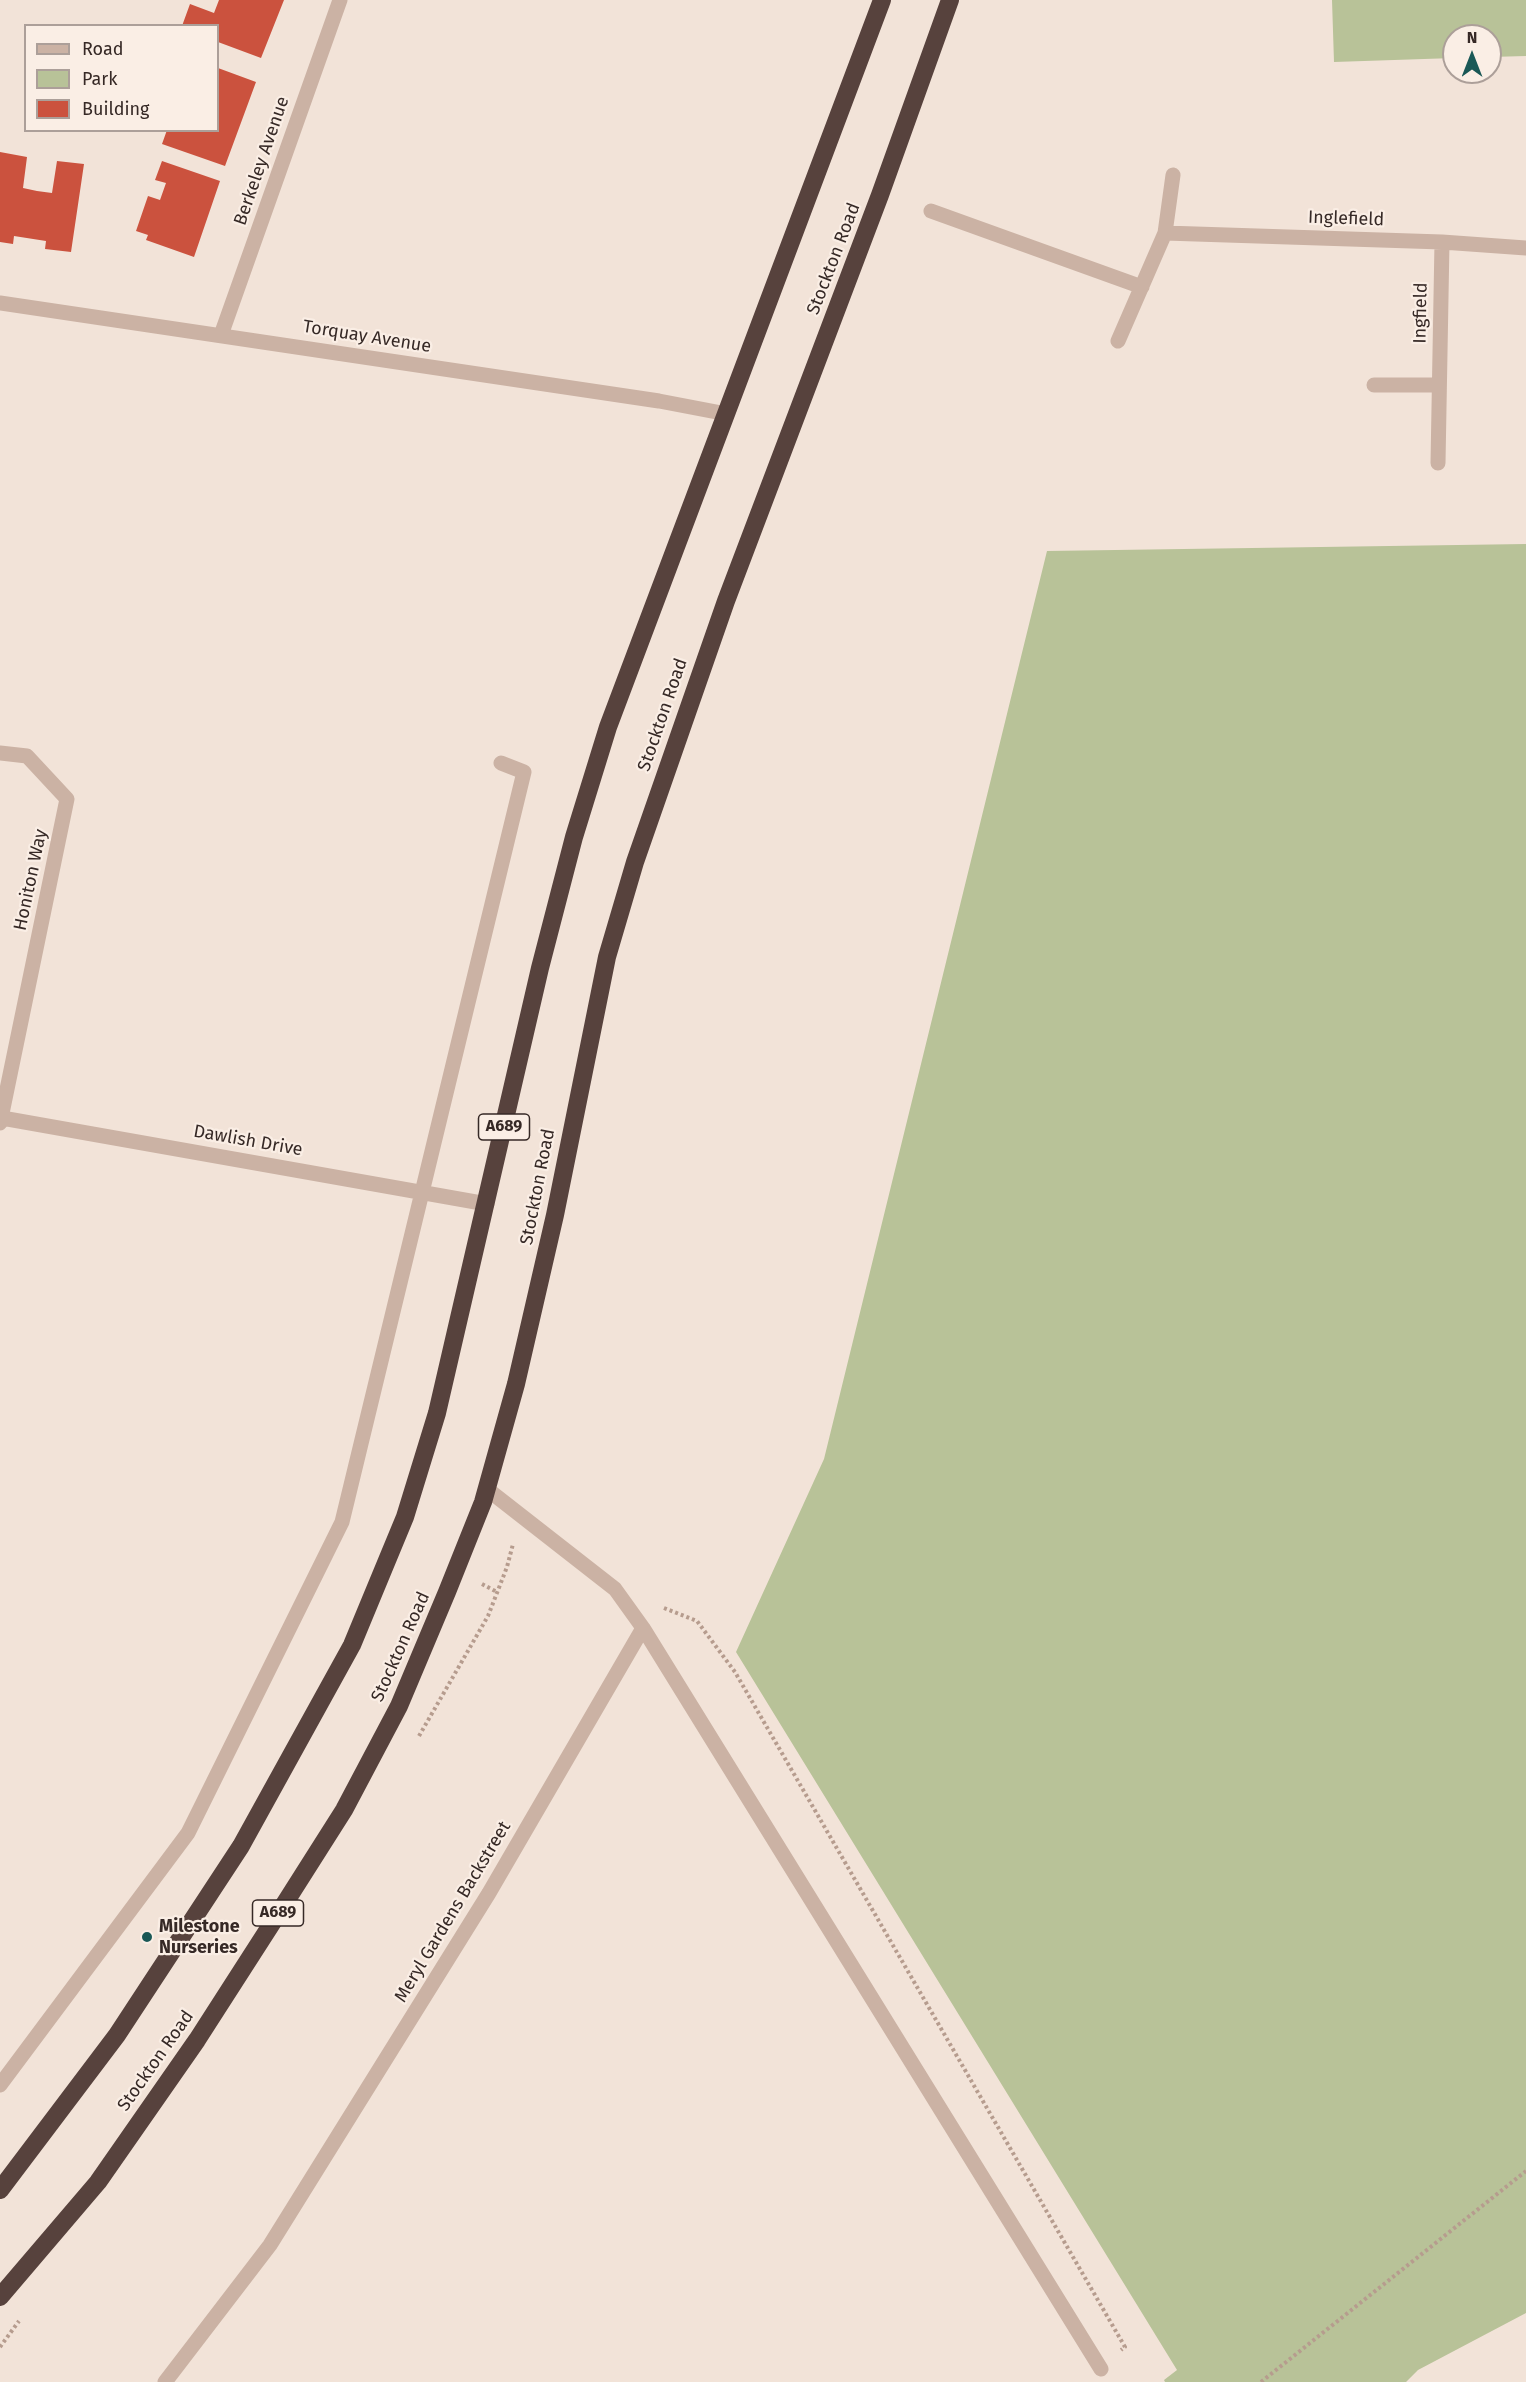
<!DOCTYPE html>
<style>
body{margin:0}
#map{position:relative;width:1526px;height:2382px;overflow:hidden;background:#f2e3d8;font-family:"Fira Sans",sans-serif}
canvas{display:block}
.legend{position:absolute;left:24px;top:24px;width:195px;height:108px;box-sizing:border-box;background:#faeee5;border:2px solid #ac9f99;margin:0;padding:8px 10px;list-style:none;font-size:18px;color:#362926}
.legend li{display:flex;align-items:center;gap:12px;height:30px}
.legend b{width:30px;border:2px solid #ac9f99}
.north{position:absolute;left:1442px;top:24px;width:60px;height:60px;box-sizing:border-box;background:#faeee5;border:2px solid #ac9f99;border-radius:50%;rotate:0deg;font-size:16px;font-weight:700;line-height:24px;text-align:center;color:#362926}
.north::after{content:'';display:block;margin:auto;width:21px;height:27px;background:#1a5856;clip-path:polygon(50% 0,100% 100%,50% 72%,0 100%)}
</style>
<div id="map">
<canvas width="1526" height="2382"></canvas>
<ul class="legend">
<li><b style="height:8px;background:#cbb2a4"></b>Road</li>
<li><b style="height:16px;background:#b8c298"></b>Park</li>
<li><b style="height:16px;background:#cb523e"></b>Building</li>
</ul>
<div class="north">N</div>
</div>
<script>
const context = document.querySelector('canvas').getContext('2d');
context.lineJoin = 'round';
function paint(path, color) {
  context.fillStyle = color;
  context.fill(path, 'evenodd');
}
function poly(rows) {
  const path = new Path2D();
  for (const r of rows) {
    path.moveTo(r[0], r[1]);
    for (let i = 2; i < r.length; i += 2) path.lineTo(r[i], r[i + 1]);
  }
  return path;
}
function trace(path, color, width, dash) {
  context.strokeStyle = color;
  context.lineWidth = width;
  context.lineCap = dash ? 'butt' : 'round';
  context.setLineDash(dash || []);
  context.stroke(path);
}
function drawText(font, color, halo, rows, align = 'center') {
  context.font = font + ' "Fira Sans",sans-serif';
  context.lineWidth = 4.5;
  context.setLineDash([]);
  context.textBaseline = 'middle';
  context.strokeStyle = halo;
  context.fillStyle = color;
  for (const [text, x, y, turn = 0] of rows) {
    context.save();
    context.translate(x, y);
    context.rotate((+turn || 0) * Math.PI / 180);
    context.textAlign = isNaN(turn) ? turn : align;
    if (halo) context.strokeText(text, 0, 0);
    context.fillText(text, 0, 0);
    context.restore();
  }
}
paint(poly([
 [1332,0,1526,0,1526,56,1490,57,1490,36,1454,36,1454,58,1334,62],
 [1526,544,1526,2313,1418,2370,1406,2382,1165,2382,1164,2380,1177,2370,736,1652,824,1459,1047,551]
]), '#b8c298');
paint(poly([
 [219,0,284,0,261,58,218,42,218,26,182,26,190,4,214,13],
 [218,68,256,82,225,166,162,144,167,130,218,130],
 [0,152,27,157,23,188,37,191,52,193,57,161,84,164,71,252,45,249,46,241,14,236,13,244,0,242],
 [162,161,220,181,194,257,146,240,148,235,136,231,148,196,160,200,166,183,155,180]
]), '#cb523e');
trace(poly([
 [482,1584,497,1592],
 [664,1608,697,1621,735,1672,1125,2347,1121,2350],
 [419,1736,488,1616,507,1567,513,1544],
 [0,2347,19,2321],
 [1261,2382,1526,2171]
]), '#b69c8e', 4, [3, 3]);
trace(poly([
 [931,211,1142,287],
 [1165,233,1442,242,1526,248],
 [0,303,659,401,727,414],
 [221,335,340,0],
 [1118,341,1165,233,1173,175],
 [1374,385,1439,385],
 [1438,463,1442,242],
 [0,753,27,756,67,799,0,1123],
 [2,1118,487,1204],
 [487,1489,615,1589,643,1628,1101,2369],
 [0,2085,188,1833,342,1522,524,772,501,763],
 [165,2382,270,2245,489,1893,643,1628]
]), '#cbb2a4', 15);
trace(poly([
 [0,2190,117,2035,241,1846,352,1645,405,1517,437,1413,540,968,574,837,608,727,882,0],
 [0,2297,98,2182,197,2040,278,1914,344,1810,399,1706,447,1592,483,1502,516,1384,555,1215,607,957,635,862,726,601,880,195,950,0]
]), '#57423d', 18);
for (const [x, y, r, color] of [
 [147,1937,6,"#1a5856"]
]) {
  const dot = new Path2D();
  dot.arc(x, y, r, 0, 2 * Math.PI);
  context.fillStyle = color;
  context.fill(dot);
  trace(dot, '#faeee5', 2);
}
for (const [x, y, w] of [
 [504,1127,51],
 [278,1913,51]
]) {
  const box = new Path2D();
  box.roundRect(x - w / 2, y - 13, w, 26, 4.5);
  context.fillStyle = '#faeee5';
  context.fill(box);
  trace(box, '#362926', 1.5);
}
drawText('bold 16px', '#362926', null, [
 ["A689",504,1127],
 ["A689",278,1913]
]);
drawText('18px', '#362926', '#faeee5', [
 ["Berkeley Avenue",262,161,-71],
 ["Inglefield",1346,219,2],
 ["Stockton Road",834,259,-69],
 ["Ingfield",1421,313,-89],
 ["Torquay Avenue",367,337,9],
 ["Stockton Road",663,715,-71],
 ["Honiton Way",31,880,-78],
 ["Dawlish Drive",248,1141,10],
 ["Stockton Road",538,1187,-79],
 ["Stockton Road",401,1647,-66],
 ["Meryl Gardens Backstreet",453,1912,-59],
 ["Stockton Road",156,2061,-55]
]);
drawText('bold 18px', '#362926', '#faeee5', [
 ["Milestone",159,1927],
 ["Nurseries",159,1948]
], 'left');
</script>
